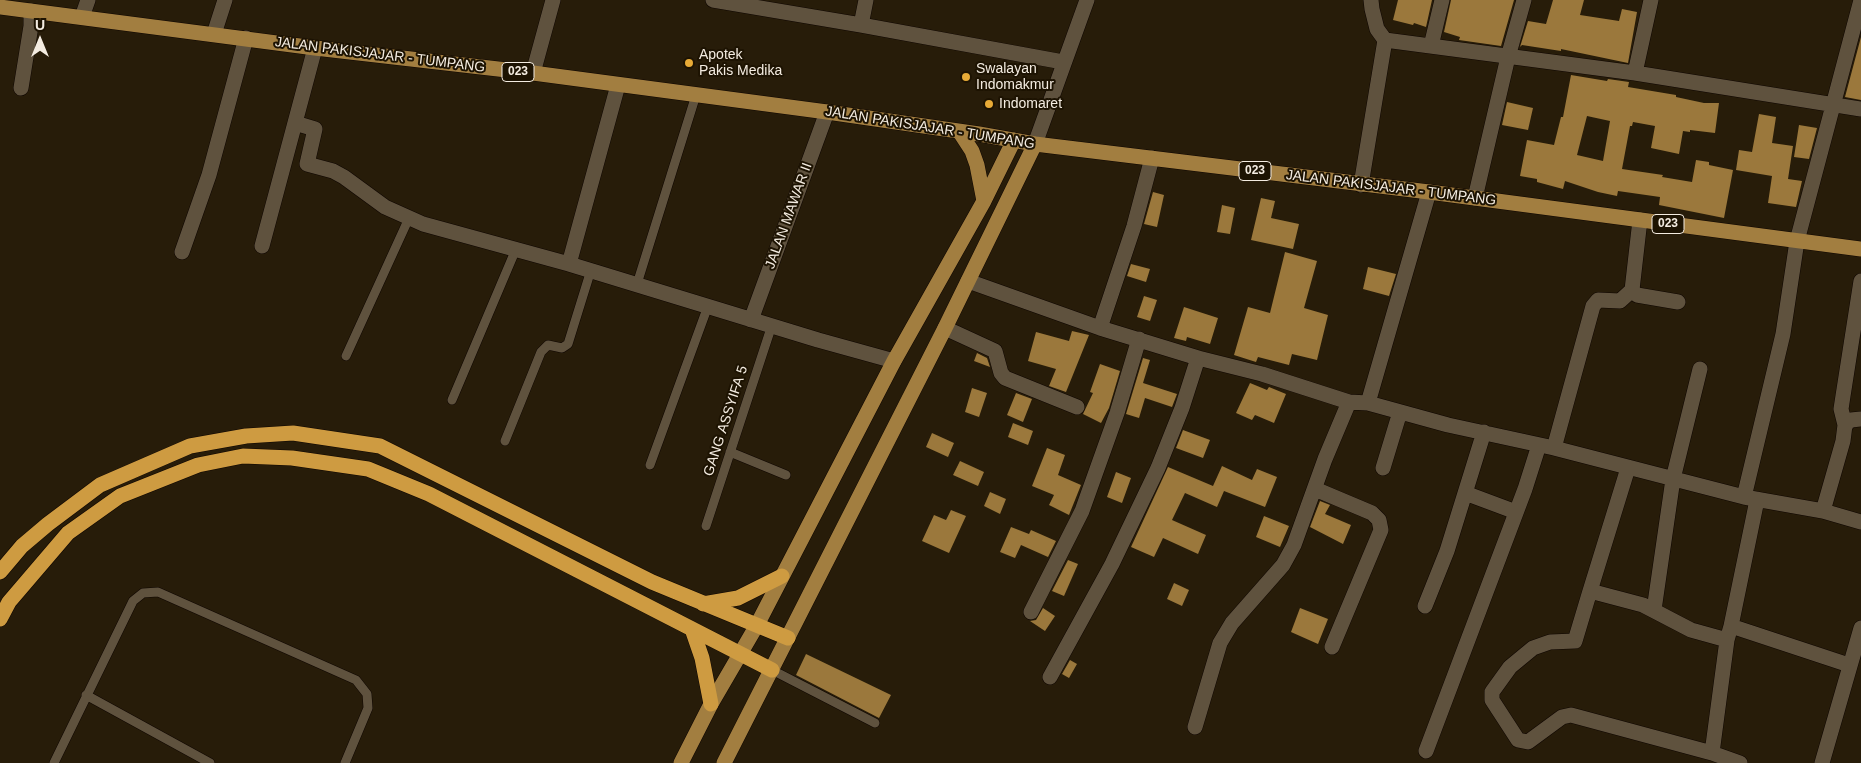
<!DOCTYPE html>
<style>
body{margin:0}
#map{position:relative;width:1861px;height:763px;overflow:hidden;background:#271c09;font-family:Helvetica,sans-serif}
canvas{display:block}
.north{position:absolute;left:15px;top:15px;width:50px;height:50px;-webkit-text-stroke:4px #1d1302;paint-order:stroke;rotate:0deg;font-size:14px;font-weight:700;line-height:20px;text-align:center;color:#f4ece1}
.north::after{content:'';display:block;margin:auto;width:18px;height:22px;background:#f4ece1;clip-path:polygon(50% 0,100% 100%,50% 72%,0 100%)}
</style>
<div id="map">
<canvas width="1861" height="763"></canvas>
<div class="north">U</div>
</div>
<script>
const context = document.querySelector('canvas').getContext('2d');
context.lineJoin = 'round';
function paint(path, color) {
  context.fillStyle = color;
  context.fill(path, 'evenodd');
}
function poly(rows) {
  const path = new Path2D();
  for (const r of rows) {
    path.moveTo(r[0], r[1]);
    for (let i = 2; i < r.length; i += 2) path.lineTo(r[i], r[i + 1]);
  }
  return path;
}
function trace(path, color, width, dash) {
  context.strokeStyle = color;
  context.lineWidth = width;
  context.lineCap = dash ? 'butt' : 'round';
  context.setLineDash(dash || []);
  context.stroke(path);
}
function drawText(font, color, halo, rows, align = 'center') {
  context.font = font + ' Helvetica,sans-serif';
  context.lineWidth = 4;
  context.setLineDash([]);
  context.textBaseline = 'middle';
  context.strokeStyle = halo;
  context.fillStyle = color;
  for (const [text, x, y, turn = 0] of rows) {
    context.save();
    context.translate(x, y);
    context.rotate((+turn || 0) * Math.PI / 180);
    context.textAlign = isNaN(turn) ? turn : align;
    if (halo) context.strokeText(text, 0, 0);
    context.fillText(text, 0, 0);
    context.restore();
  }
}
paint(poly([
 [1398,0,1432,0,1426,27,1414,23,1413,25,1393,20],
 [1451,0,1514,0,1501,46,1459,40,1460,37,1444,32],
 [1553,0,1584,0,1580,15,1619,21,1622,9,1637,12,1628,63,1561,49,1561,51,1522,45,1520,47,1528,21,1546,24],
 [1861,37,1861,100,1845,97],
 [1571,75,1607,81,1608,79,1629,82,1628,87,1676,95,1676,97,1704,103,1719,103,1715,133,1690,130,1690,132,1683,131,1679,154,1651,148,1655,126,1633,122,1632,126,1630,126,1622,169,1663,175,1662,177,1692,182,1696,160,1709,162,1709,165,1733,170,1724,218,1659,205,1660,197,1618,191,1617,196,1598,192,1565,181,1563,189,1537,182,1537,179,1520,176,1527,140,1554,145,1561,117,1563,117],
 [1587,116,1610,121,1603,161,1577,155],
 [1507,102,1533,108,1528,130,1502,125],
 [1759,114,1776,117,1772,143,1793,146,1788,179,1802,181,1796,207,1768,203,1772,176,1736,170,1739,150,1752,152],
 [1799,125,1817,128,1809,159,1794,157],
 [1153,192,1164,195,1157,227,1144,224],
 [1261,198,1275,201,1271,218,1299,224,1293,249,1251,240],
 [1222,205,1235,208,1230,234,1217,232],
 [1285,252,1317,261,1304,308,1328,315,1317,360,1292,354,1289,365,1258,357,1256,362,1234,355,1248,307,1270,313],
 [1131,264,1150,269,1146,282,1127,276],
 [1368,267,1396,274,1389,296,1363,289],
 [1144,296,1157,300,1150,321,1137,317],
 [1184,307,1218,318,1210,344,1187,337,1186,341,1174,338],
 [1072,331,1089,335,1066,392,1049,386,1056,369,1028,361,1036,332,1069,341],
 [977,353,987,358,990,367,974,361],
 [1143,358,1150,360,1143,383,1177,394,1172,407,1145,398,1139,418,1126,414],
 [1100,364,1120,371,1109,408,1101,423,1083,414,1093,393,1090,392],
 [1250,383,1267,390,1269,387,1286,394,1274,423,1255,415,1252,420,1236,413],
 [972,388,987,393,979,417,965,412],
 [1016,393,1032,399,1023,422,1007,415],
 [1013,423,1033,431,1028,445,1008,437],
 [1183,430,1210,440,1203,458,1176,448],
 [932,433,954,443,948,457,926,447],
 [1047,448,1065,455,1058,475,1081,485,1069,515,1049,505,1054,495,1032,486],
 [960,461,984,472,978,486,953,475],
 [1222,466,1252,480,1257,469,1277,477,1265,507,1224,491,1217,507,1185,493,1172,520,1206,535,1198,554,1163,538,1154,557,1131,547,1168,467,1213,486],
 [1116,472,1131,478,1122,503,1107,497],
 [990,492,1006,499,1000,514,984,506],
 [1320,501,1330,505,1325,514,1351,525,1343,544,1310,527],
 [951,510,966,516,949,553,922,541,934,515,946,520],
 [1264,516,1289,526,1280,547,1256,537],
 [1011,527,1029,534,1031,530,1056,541,1048,557,1021,545,1015,558,1000,552],
 [1068,560,1078,564,1064,596,1052,591],
 [1174,583,1189,590,1182,606,1167,599],
 [1043,608,1055,616,1045,631,1030,621,1036,620],
 [1300,608,1328,619,1318,644,1291,632],
 [806,654,891,695,879,718,796,675],
 [1070,660,1077,664,1069,678,1062,674]
]), '#9b783c');
const service = poly([
 [637,284,696,95],
 [346,356,409,218],
 [452,400,516,249],
 [505,441,541,352,548,345,562,348,568,344,591,270],
 [730,452,786,475],
 [650,465,708,306],
 [706,526,772,325],
 [772,670,875,723],
 [86,695,210,763],
 [54,763,133,601,143,593,158,592,356,680,367,694,368,708,345,763]
]);
const minor = poly([
 [713,0,861,25,1063,62],
 [82,17,88,0],
 [861,25,866,0],
 [214,34,225,0],
 [1385,40,1635,73,1861,109],
 [1431,46,1442,0],
 [533,73,553,0],
 [1635,73,1651,0],
 [21,88,31,26,31,11],
 [295,123,315,129,307,164,333,171,344,177,385,207,423,224,569,264,818,340,894,361],
 [1035,144,1087,0],
 [1361,185,1385,40,1377,29,1372,9,1371,0],
 [1475,198,1508,57,1524,0],
 [1640,220,1632,290,1637,295,1678,302],
 [262,246,315,48],
 [182,252,209,175,246,38],
 [569,264,618,85],
 [968,281,1100,328,1198,358,1262,374,1349,402,1368,403,1448,425,1554,448,1744,497,1823,511,1861,522],
 [751,320,827,112],
 [945,328,995,351,1001,373,1005,378,1077,407],
 [1100,328,1134,226,1152,158],
 [1368,403,1429,192],
 [1845,425,1841,409,1843,396,1861,281],
 [1554,448,1593,306,1598,300,1620,301,1632,290],
 [1383,468,1400,412],
 [1628,468,1590,591,1643,605,1691,630,1727,640],
 [1315,489,1372,513,1379,520,1381,530,1332,647],
 [1465,493,1516,512],
 [1744,497,1783,334,1797,241,1861,0],
 [1823,511,1843,441,1845,425,1851,420,1861,419],
 [1590,591,1575,641,1550,642,1533,648,1510,667,1492,692,1492,700,1518,740,1528,742,1562,717,1571,715,1712,753,1740,763],
 [1425,606,1447,551,1484,432],
 [1654,610,1673,479,1700,369],
 [1031,612,1082,511,1117,413,1139,339],
 [1731,626,1849,665],
 [1050,677,1112,564,1158,468,1182,408,1198,358],
 [1195,727,1220,643,1232,623,1283,565,1294,545,1325,459,1349,402],
 [1426,751,1525,489,1539,445],
 [1712,753,1727,640,1731,626,1757,500],
 [1822,763,1861,628]
]);
const primary = poly([
 [0,7,315,48,533,73,827,112,979,134,1035,144,1429,192,1861,249],
 [959,131,972,151,977,165,984,201],
 [681,763,711,704,757,625,894,361,984,201,1014,140],
 [724,763,945,328,1035,144]
]);
const motorway = poly([
 [0,572,22,546,48,524,100,485,190,446,246,436,293,433,380,446,652,582,788,638],
 [703,604,738,598,782,576],
 [0,619,9,602,68,533,120,496,198,465,243,456,292,458,368,469,429,494,772,670],
 [692,629,702,658,711,704]
]);
trace(service, '#0f0600', 10);
trace(minor, '#0f0600', 16);
trace(primary, '#0f0600', 16);
trace(motorway, '#0f0600', 16);
trace(service, '#5f523e', 9);
trace(minor, '#5f523e', 15);
trace(primary, '#a27e40', 15);
trace(motorway, '#ce9b41', 15);
for (const [x, y, r, color] of [
 [689,63,5,"#e8ab37"],
 [966,77,5,"#e8ab37"],
 [989,104,5,"#e8ab37"]
]) {
  const dot = new Path2D();
  dot.arc(x, y, r, 0, 2 * Math.PI);
  context.fillStyle = color;
  context.fill(dot);
  trace(dot, '#1d1302', 2);
}
for (const [x, y, w] of [
 [518,72,32],
 [1255,171,32],
 [1668,224,32]
]) {
  const box = new Path2D();
  box.roundRect(x - w / 2, y - 9.5, w, 19, 4);
  context.fillStyle = '#1d1302';
  context.fill(box);
  trace(box, '#f4ece1', 1);
}
drawText('bold 12px', '#f4ece1', null, [
 ["023",518,72],
 ["023",1255,171],
 ["023",1668,224]
]);
drawText('14px', '#f4ece1', '#1d1302', [
 ["JALAN PAKISJAJAR - TUMPANG",380,55,7],
 ["JALAN PAKISJAJAR - TUMPANG",930,128,9],
 ["JALAN PAKISJAJAR - TUMPANG",1391,188,7],
 ["JALAN MAWAR II",789,216,-70],
 ["GANG ASSYIFA 5",726,421,-72]
]);
drawText('14px', '#f4ece1', '#1d1302', [
 ["Apotek",699,55],
 ["Pakis Medika",699,71],
 ["Swalayan",976,69],
 ["Indomakmur",976,85],
 ["Indomaret",999,104]
], 'left');
</script>
